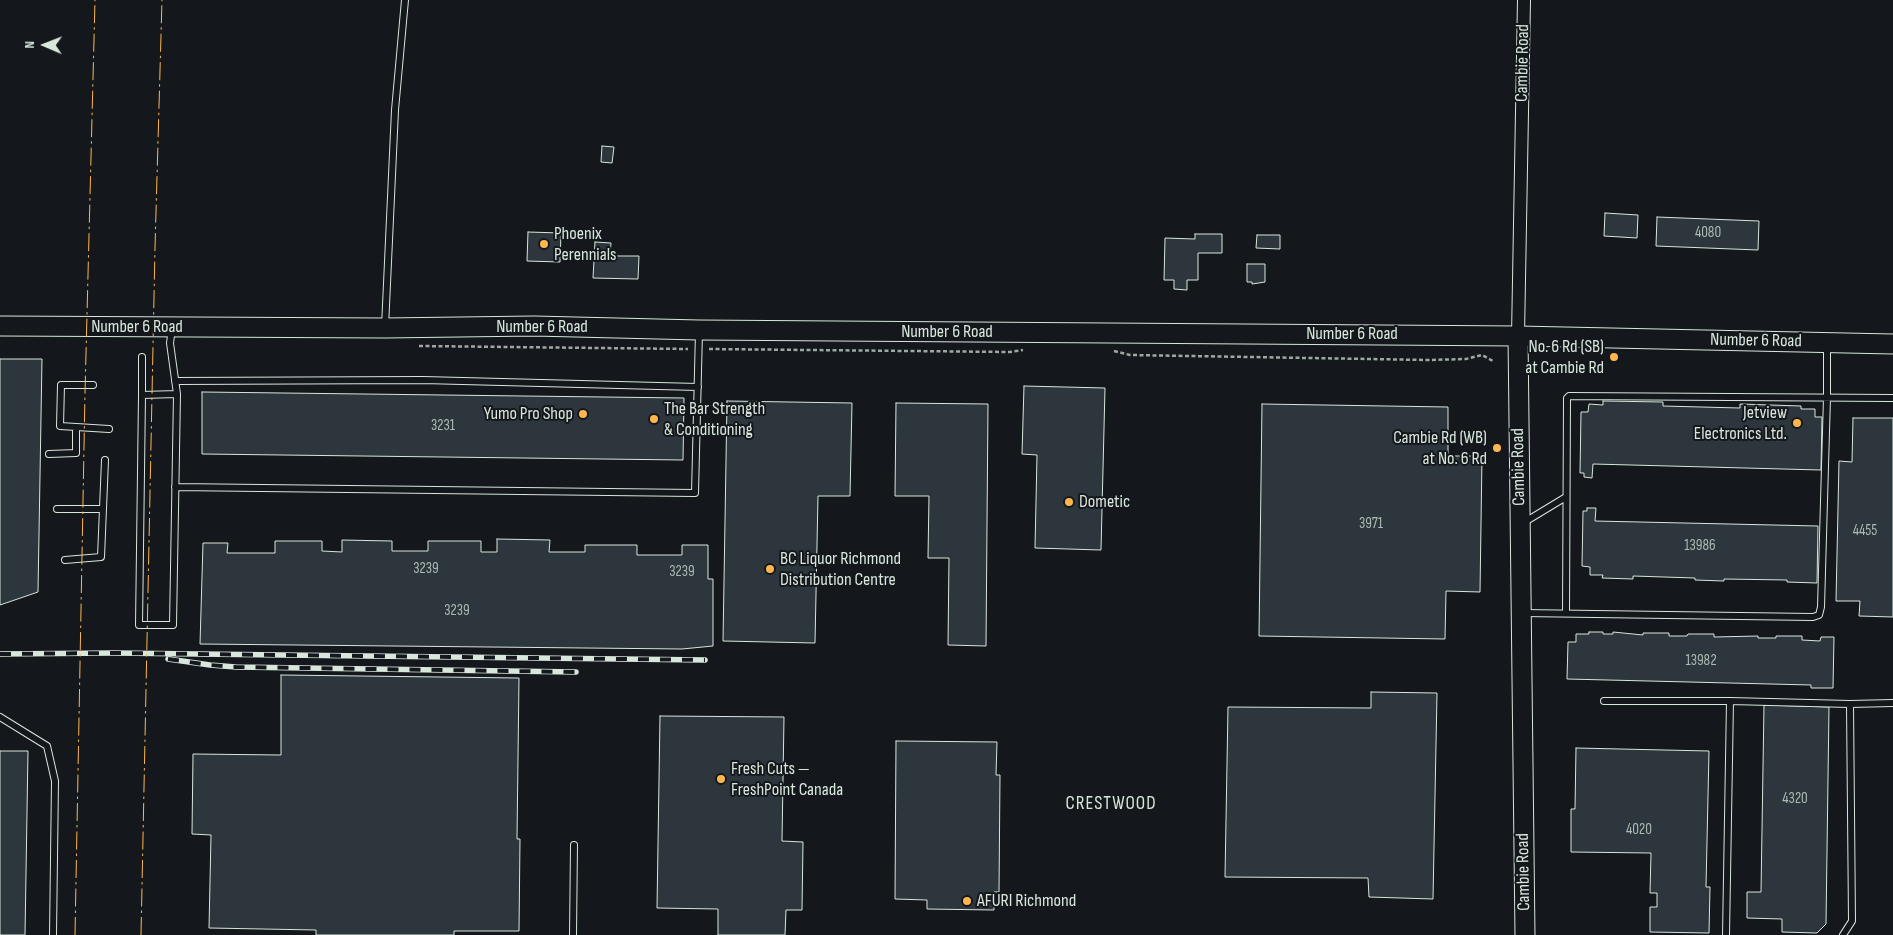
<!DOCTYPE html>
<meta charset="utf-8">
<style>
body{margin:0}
#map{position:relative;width:1893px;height:935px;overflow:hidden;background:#14181c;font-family:"Sofia Sans Condensed",sans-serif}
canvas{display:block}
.north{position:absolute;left:20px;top:20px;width:50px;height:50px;-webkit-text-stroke:4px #14181c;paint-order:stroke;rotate:271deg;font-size:14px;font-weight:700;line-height:20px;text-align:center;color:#d8e6dc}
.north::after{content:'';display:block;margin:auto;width:18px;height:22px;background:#d8e6dc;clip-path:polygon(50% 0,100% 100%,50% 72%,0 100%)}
</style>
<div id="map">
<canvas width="1893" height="935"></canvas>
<div class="north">N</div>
</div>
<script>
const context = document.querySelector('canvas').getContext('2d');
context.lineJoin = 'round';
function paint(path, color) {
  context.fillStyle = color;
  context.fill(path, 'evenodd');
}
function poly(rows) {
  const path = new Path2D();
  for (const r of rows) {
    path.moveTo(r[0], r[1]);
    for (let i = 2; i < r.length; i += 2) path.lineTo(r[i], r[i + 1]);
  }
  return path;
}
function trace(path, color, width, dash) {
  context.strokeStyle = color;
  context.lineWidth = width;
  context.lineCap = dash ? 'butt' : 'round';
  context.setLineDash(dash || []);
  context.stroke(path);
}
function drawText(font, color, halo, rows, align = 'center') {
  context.font = font + ' "Sofia Sans Condensed",sans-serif';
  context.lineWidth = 4;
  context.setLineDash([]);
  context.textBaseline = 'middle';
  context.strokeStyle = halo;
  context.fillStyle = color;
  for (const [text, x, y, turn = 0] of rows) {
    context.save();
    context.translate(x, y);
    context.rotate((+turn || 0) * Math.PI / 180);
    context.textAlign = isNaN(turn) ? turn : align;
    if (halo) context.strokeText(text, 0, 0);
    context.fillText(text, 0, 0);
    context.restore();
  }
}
const building = poly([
 [602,146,614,147,612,163,601,162,602,146],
 [1605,213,1638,215,1637,238,1604,236,1605,213],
 [1657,217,1759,221,1758,250,1656,246,1657,217],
 [528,232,561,233,560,262,527,261,528,232],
 [1195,234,1222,234,1222,253,1198,253,1198,280,1187,280,1187,290,1174,289,1174,280,1164,280,1165,238,1195,239,1195,234],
 [1257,235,1280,235,1280,249,1256,248,1257,235],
 [595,242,611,243,610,256,639,256,638,279,593,278,595,242],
 [1247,264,1265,264,1265,282,1252,284,1252,282,1247,282,1247,264],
 [0,359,42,359,38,592,0,605,0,359],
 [1024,386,1105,388,1101,550,1035,548,1037,455,1022,454,1024,386],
 [202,392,684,398,683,460,202,454,202,392],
 [727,401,852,403,850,496,818,496,815,643,723,641,727,401],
 [1603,401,1663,402,1663,406,1740,408,1740,404,1801,406,1801,409,1815,409,1815,417,1822,417,1821,470,1593,464,1592,478,1584,477,1584,473,1580,473,1581,412,1588,412,1589,404,1603,405,1603,401],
 [896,403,988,404,986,646,948,645,949,558,928,558,929,496,895,496,896,403],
 [1262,404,1448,407,1448,456,1482,456,1480,592,1446,591,1445,639,1259,636,1262,404],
 [1853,418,1893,418,1893,617,1859,616,1860,601,1836,601,1839,461,1852,462,1853,418],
 [1587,508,1596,508,1595,521,1818,526,1817,583,1787,582,1787,580,1724,579,1724,581,1695,580,1695,578,1633,576,1633,579,1602,578,1603,575,1590,575,1590,567,1582,566,1583,511,1587,511,1587,508],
 [497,539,550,540,549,552,585,552,585,545,637,545,637,555,682,555,682,545,708,545,708,579,713,579,713,646,682,649,200,644,203,543,228,543,227,553,275,553,275,541,322,541,322,551,342,552,342,540,392,541,392,551,428,551,428,541,481,541,481,552,497,552,497,539],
 [1589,632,1603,632,1603,634,1613,634,1613,632,1643,635,1643,633,1669,633,1669,636,1687,636,1688,634,1714,634,1714,637,1758,636,1758,638,1776,638,1776,636,1802,636,1802,640,1820,641,1821,637,1834,637,1833,688,1811,688,1811,685,1567,679,1568,642,1576,642,1576,634,1589,634,1589,632],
 [281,675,519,678,517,839,520,839,519,931,454,931,454,935,316,935,316,930,209,928,211,835,192,834,193,754,281,755,281,675],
 [1371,692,1437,693,1433,899,1369,897,1368,878,1225,877,1228,707,1371,708,1371,692],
 [1764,705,1829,707,1826,924,1817,933,1782,932,1782,919,1747,918,1747,892,1761,892,1764,705],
 [660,716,784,717,782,841,803,842,802,910,786,910,785,935,718,935,718,909,657,908,660,716],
 [896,741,997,742,996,775,1000,775,999,892,994,892,994,910,927,909,927,900,895,899,896,741],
 [1576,748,1709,751,1706,887,1710,887,1709,933,1650,932,1650,907,1657,907,1657,893,1650,893,1651,853,1571,852,1571,809,1575,809,1576,748],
 [0,751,28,751,25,935,0,935,0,751]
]);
paint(building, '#2c363c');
trace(building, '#d8e6dc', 1);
const lane = poly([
 [385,327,395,110,405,0],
 [172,328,170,343,177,394,173,625,139,625,142,395,177,394],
 [175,381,423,380,698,387],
 [93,385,61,385,60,426,109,429],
 [142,395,142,357],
 [49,454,76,453,76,427],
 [175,487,695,493,699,331],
 [57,509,102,509],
 [1523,523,1566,497],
 [65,560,101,557,105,460],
 [1522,613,1813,617,1819,615,1821,607,1824,501,1827,397,1827,345],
 [1566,613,1567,398,1569,396,1893,398],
 [1604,701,1730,701],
 [1850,704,1893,703],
 [0,717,47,746,55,781,53,935],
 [573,935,574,845],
 [1726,935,1730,701,1850,704,1852,921,1843,935]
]);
const street = poly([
 [1518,336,1524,0]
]);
const secondary = poly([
 [0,326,385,328,534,326,699,330,1518,336,1893,344],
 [1518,336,1525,935]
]);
trace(lane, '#d8e6dc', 8);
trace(street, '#d8e6dc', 14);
trace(secondary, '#d8e6dc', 21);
trace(poly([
 [419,346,688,349],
 [709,349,1010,352,1023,350],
 [1114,351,1130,355,1428,360,1466,359,1482,355,1493,361]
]), '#9da8a2', 2.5, [4, 2.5]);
trace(lane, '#14181c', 6);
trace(street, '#14181c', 12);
trace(secondary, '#14181c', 19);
const rail = poly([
 [0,654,114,653,705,660],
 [168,659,210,665,236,667,576,672]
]);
trace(rail, '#d8e6dc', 5.5);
trace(rail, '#14181c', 4, [11]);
trace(poly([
 [75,935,85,393,95,0],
 [141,935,155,248,162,0]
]), '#ffb74d', 1, [18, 4, 2.5, 4]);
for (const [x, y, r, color] of [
 [544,244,5,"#ffb74d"],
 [1614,357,5,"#ffb74d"],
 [583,414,5,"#ffb74d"],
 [654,419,5,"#ffb74d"],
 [1797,423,5,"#ffb74d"],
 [1497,448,5,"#ffb74d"],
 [1069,502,5,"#ffb74d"],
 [770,569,5,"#ffb74d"],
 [721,779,5,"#ffb74d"],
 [967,901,5,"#ffb74d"]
]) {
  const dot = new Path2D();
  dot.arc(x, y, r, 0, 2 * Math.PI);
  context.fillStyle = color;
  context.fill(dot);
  trace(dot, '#14181c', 2);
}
drawText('15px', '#adbab4', null, [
 ["4080",1708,233],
 ["3231",443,426],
 ["3971",1371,524],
 ["4455",1865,531],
 ["13986",1700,546],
 ["3239",426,569],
 ["3239",682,572],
 ["3239",457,611],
 ["13982",1701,661],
 ["4320",1795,799],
 ["4020",1639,830]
]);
drawText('18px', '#d8e6dc', '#14181c', [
 ["Cambie Road",1523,63,-89],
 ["Number 6 Road",137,327],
 ["Number 6 Road",542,327],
 ["Number 6 Road",947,332],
 ["Number 6 Road",1352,334],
 ["Number 6 Road",1756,341,1],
 ["Cambie Road",1519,467,-91],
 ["Cambie Road",1524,872,-91]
]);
drawText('18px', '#d8e6dc', '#14181c', [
 ["Phoenix",554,234],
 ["Perennials",554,255],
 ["No. 6 Rd (SB)",1604,347,"right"],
 ["at Cambie Rd",1604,368,"right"],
 ["The Bar Strength",664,409],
 ["& Conditioning",664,430],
 ["Jetview",1787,413,"right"],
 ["Electronics Ltd.",1787,434,"right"],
 ["Yumo Pro Shop",573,414,"right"],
 ["Cambie Rd (WB)",1487,438,"right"],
 ["at No. 6 Rd",1487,459,"right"],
 ["Dometic",1079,502],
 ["BC Liquor Richmond",780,559],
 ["Distribution Centre",780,580],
 ["Fresh Cuts —",731,769],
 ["FreshPoint Canada",731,790],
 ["AFURI Richmond",977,901]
], 'left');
context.letterSpacing = '1px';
drawText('19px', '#d8e6dc', '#14181c', [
 ["CRESTWOOD",1111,804]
]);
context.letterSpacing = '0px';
</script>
